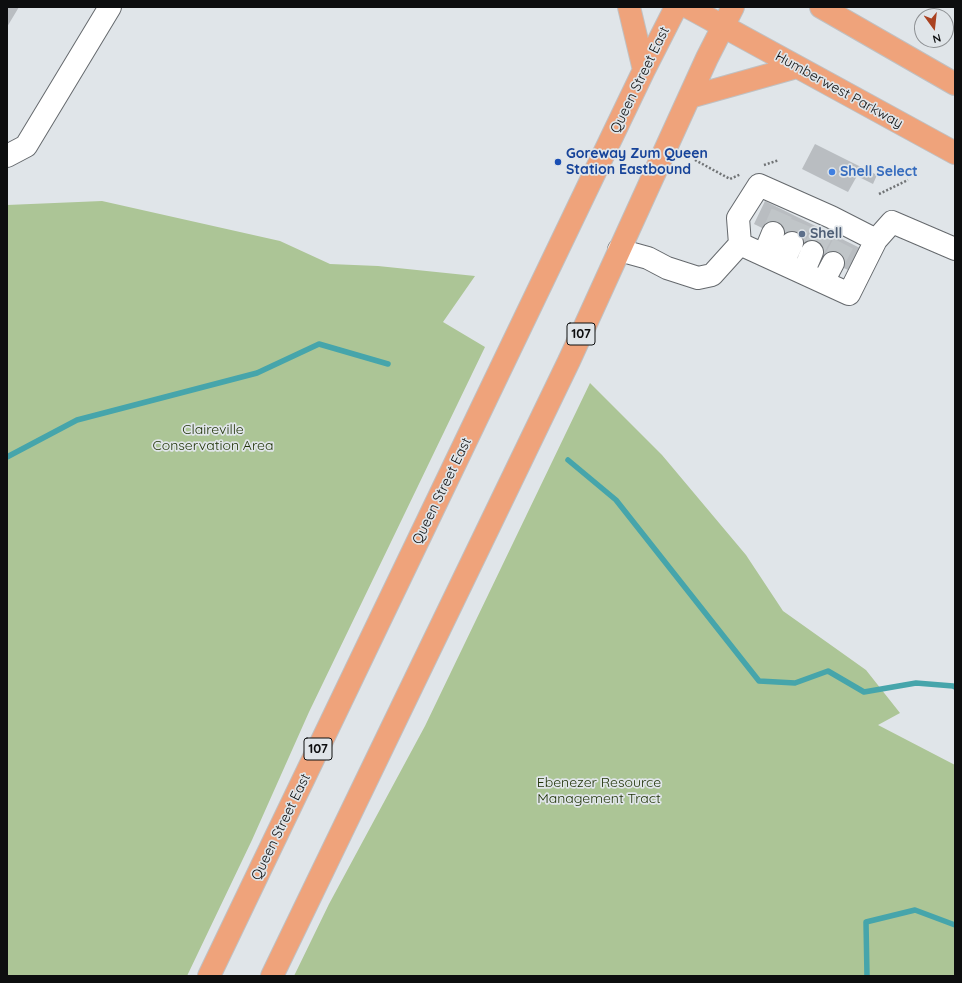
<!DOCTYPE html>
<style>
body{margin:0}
#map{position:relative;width:962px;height:983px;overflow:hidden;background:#e0e5e9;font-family:Quicksand,sans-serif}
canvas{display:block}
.frame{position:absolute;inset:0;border:8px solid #0d0e0f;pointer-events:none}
.north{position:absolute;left:914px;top:8px;width:40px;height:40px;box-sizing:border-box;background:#e0e5e9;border:1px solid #8c8f92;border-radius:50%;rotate:165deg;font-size:11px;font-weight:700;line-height:16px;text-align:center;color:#0d0e0f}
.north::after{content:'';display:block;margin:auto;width:14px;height:18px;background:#aa4221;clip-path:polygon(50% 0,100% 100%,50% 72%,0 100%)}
</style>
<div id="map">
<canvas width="962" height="983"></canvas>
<div class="frame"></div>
<div class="north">N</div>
</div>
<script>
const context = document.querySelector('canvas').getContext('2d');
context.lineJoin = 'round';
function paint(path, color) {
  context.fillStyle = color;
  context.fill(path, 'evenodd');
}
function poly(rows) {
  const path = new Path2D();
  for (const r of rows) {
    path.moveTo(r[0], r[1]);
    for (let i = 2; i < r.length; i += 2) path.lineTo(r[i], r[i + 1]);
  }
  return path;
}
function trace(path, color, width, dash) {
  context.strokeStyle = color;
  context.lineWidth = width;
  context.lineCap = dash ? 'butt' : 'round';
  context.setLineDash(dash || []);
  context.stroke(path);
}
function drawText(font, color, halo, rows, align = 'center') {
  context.font = font + ' Quicksand,sans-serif';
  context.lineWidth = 3.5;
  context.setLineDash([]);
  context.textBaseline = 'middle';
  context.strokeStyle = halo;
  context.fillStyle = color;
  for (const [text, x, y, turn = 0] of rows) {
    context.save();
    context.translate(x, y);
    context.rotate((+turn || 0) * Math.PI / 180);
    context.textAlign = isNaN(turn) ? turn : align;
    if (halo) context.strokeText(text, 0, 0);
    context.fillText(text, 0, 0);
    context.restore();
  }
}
paint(poly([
 [102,201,280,241,330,264,378,266,475,276,443,322,485,347,309,712,252,840,187,976,7,976,7,205],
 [590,383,662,455,746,555,783,611,866,670,900,713,878,725,955,765,955,976,294,976,329,904,425,726]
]), '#acc596');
trace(poly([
 [7,457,77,420,257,373,319,344,388,364],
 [568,460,616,500,759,681,795,683,828,671,864,692,916,683,953,686,955,687],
 [867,976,866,922,915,910,955,925]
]), '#46a5ab', 5.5);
paint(poly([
 [7,7,19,7,7,27],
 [815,144,877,175,873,184,857,176,848,192,802,169],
 [765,201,860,248,848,270,754,224]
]), '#b9bdc1');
trace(poly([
 [773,233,783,210],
 [792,243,802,219],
 [812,252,824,230],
 [833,263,845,240]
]), '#c0c5c8', 22, [22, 11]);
const minor = poly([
 [7,156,26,146,110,7],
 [740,244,849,294,876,240],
 [619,250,648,258,667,268,698,278,712,275,740,244,738,218,759,185,831,217,876,240,892,222,955,249],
 [764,255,773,233],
 [783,263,792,243],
 [803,273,812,252],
 [823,282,833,263]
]);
const major = poly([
 [629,7,644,70],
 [688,7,955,153],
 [821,7,955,84],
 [690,97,797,67],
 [209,976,644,70,676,7],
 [272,976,569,361,707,58,733,7]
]);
trace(minor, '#65696d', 24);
trace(major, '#c0c0c1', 24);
trace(poly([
 [695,160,730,179,741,174],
 [764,165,779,160],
 [879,194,908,180]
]), '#707375', 2.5, [2, 2]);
trace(minor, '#fff', 22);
trace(major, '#efa37b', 22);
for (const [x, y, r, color] of [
 [558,162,4,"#1a4fb4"],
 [832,172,4,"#3f7fe0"],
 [802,234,4,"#5c6f8a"]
]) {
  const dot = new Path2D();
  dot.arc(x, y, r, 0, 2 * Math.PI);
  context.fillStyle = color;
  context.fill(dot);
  trace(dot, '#e0e5e9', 1.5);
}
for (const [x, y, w] of [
 [581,334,28],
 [318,749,28]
]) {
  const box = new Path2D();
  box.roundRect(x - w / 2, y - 11, w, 22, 3);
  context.fillStyle = '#e0e5e9';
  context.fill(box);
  trace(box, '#0d0e0f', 1);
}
drawText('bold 13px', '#0d0e0f', null, [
 ["107",581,334],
 ["107",318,749]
]);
drawText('14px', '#0d0e0f', '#e0e5e9', [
 ["Queen Street East",640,80,-64],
 ["Humberwest Parkway",839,90,29],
 ["Queen Street East",442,491,-64],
 ["Queen Street East",281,827,-64]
]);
drawText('bold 14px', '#164399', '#e0e5e9', [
 ["Goreway Zum Queen",566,154],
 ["Station Eastbound",566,170]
], 'left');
drawText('bold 14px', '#366cbe', '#e0e5e9', [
 ["Shell Select",840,172]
], 'left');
drawText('bold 14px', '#4e5e75', '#e0e5e9', [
 ["Shell",810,234]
], 'left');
drawText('14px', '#203408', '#e0e5e9', [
 ["Claireville",213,430],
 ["Conservation Area",213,446],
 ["Ebenezer Resource",599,783],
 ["Management Tract",599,799]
]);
</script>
